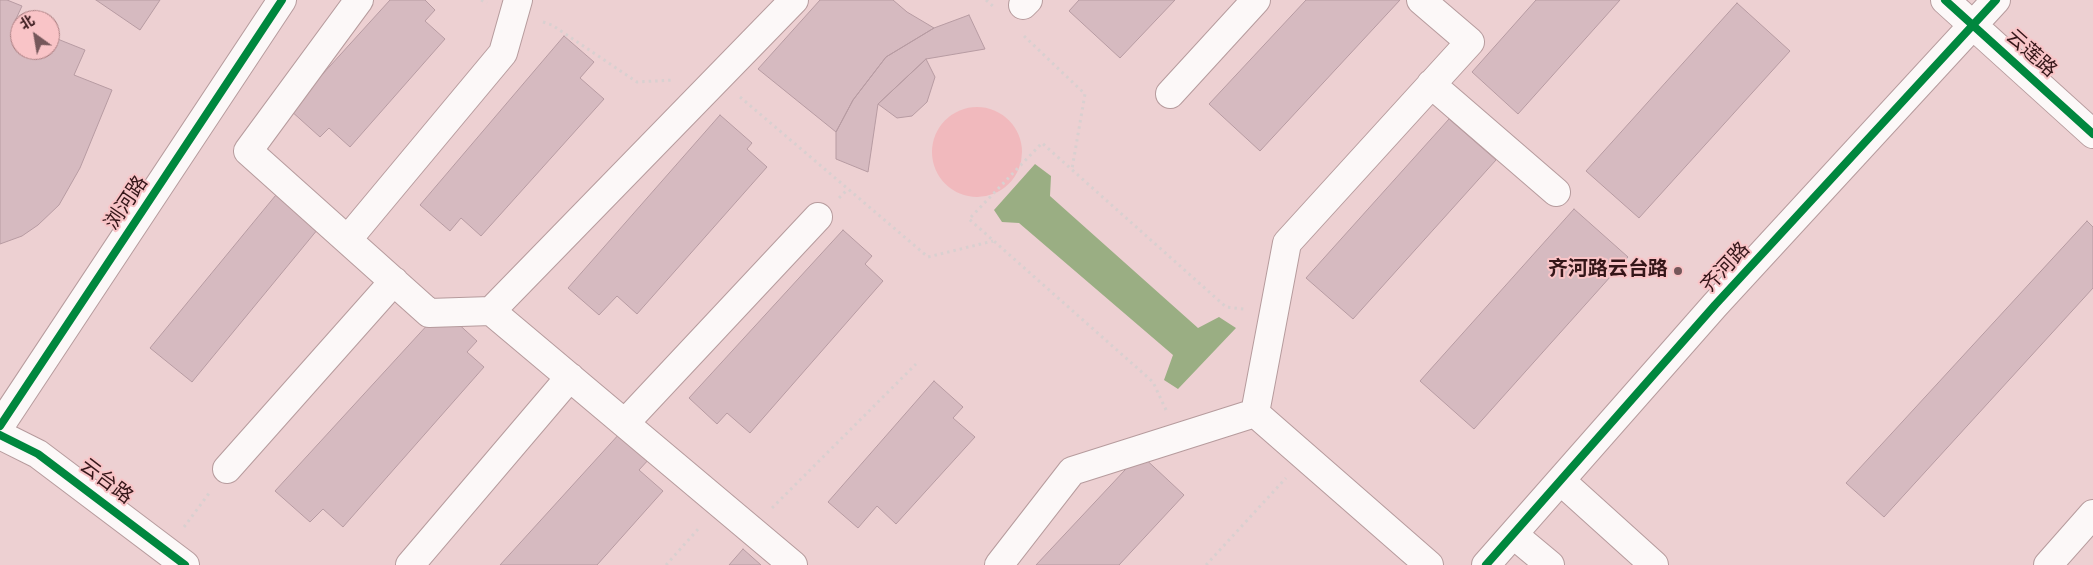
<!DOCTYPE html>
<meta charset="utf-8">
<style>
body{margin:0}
#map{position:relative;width:2093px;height:565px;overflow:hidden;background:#edd0d2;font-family:Spectral,"Noto Sans SC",serif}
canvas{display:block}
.north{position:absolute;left:10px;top:10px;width:50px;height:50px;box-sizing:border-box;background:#f9c4c7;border:1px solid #ab7e81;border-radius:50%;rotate:328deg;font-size:14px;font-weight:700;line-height:20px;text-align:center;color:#351619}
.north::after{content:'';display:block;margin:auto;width:18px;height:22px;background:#75575a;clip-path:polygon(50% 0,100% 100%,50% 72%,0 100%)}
</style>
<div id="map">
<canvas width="2093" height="565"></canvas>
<div class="north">北</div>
</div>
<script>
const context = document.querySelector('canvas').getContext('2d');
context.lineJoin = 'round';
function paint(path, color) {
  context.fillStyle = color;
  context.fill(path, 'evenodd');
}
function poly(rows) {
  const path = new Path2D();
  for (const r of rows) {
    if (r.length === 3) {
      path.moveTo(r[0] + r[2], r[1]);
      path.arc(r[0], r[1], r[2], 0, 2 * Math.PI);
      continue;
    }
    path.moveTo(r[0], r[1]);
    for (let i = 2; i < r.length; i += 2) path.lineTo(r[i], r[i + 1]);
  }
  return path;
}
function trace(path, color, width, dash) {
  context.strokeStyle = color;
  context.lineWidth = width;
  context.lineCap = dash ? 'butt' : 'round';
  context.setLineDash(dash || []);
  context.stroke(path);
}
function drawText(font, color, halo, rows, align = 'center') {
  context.font = font + ' Spectral,"Noto Sans SC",serif';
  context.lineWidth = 4;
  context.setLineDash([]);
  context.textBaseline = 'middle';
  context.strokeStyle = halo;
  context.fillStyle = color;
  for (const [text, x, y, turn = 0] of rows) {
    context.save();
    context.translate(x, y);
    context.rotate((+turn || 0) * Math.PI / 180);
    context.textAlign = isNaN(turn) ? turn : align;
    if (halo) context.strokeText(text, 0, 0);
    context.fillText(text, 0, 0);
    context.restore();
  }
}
paint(poly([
 [977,152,45]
]), '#f1b9bd');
paint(poly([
 [1035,164,1051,176,1050,196,1198,328,1219,317,1236,328,1178,389,1164,380,1173,355,1019,223,1002,222,994,210]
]), '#9aae83');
const building = poly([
 [0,0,7,0,22,6,15,21,20,23,20,50,50,50,50,36,85,50,74,75,112,90,80,168,59,205,38,225,22,236,0,244,0,0],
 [96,0,160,0,140,30,96,0],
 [390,0,425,0,435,10,425,21,445,39,350,147,329,128,320,137,290,110,390,0],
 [820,0,893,0,907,12,934,28,886,57,853,100,836,132,758,69,820,0],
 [1079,0,1175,0,1120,58,1069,11,1079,0],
 [1306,0,1400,0,1260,151,1209,104,1306,0],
 [1536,0,1620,0,1518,114,1472,72,1536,0],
 [1737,3,1790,51,1639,218,1586,171,1737,3],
 [969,15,985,49,926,59,878,104,868,172,836,159,836,132,853,100,886,57,934,28,969,15],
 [564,36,594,62,580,78,604,99,481,236,461,218,450,231,420,205,564,36],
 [926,59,935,77,927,102,912,116,897,118,878,104,926,59],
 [720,115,752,143,747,149,767,167,637,314,617,296,599,315,568,288,720,115],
 [1449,119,1496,160,1353,319,1306,278,1449,119],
 [285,184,327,218,192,382,150,348,285,184],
 [1574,209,1628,257,1474,429,1420,381,1574,209],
 [2087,221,2093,227,2093,288,1884,517,1846,483,2087,221],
 [843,230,872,256,865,264,883,281,750,433,727,413,717,424,689,398,843,230],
 [442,309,477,341,467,352,484,367,343,527,323,509,310,522,275,491,442,309],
 [934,381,963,407,953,418,975,437,896,524,877,506,858,528,828,502,934,381],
 [621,432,650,458,639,470,663,491,597,565,500,565,621,432],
 [1140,454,1184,495,1119,565,1036,565,1140,454],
 [743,549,761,565,729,565,743,549]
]);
paint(building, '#d6bac0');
trace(building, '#b79ba2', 1);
const minor = poly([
 [359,0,248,151,429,313,491,311],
 [1945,0,2093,134],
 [1023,5,1028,0],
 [1431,84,1556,192],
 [1170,94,1256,0],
 [348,239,503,53,518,0],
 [1255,413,1287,243,1470,42,1421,0],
 [1255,413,1429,565],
 [625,423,818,217],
 [0,426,282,0],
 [0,435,38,454,185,565],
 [227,469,394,281],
 [1561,481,1654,565],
 [1514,535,1550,565],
 [410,565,570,377],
 [793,565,491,311,794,0],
 [999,565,1072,471,1255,413],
 [1486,565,1715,305,1996,0],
 [2048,565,2093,514]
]);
trace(minor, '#b69b9d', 30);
trace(poly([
 [481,0,487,3],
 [986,0,994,7],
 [543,22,552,25,637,82,674,80],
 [1024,36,1085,94,1072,169],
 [740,97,928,257,993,241],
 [839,198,848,189],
 [1166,410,1153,382,969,219,1042,143,1226,307,1244,309],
 [772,508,916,364],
 [184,527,210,492],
 [666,565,700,527],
 [1206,565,1286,478]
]), '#d9d0d0', 3, [2.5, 4]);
trace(minor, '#fcf8f8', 28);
trace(poly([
 [1945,0,2093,134],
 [0,426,282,0],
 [0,435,38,454,185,565],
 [1486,565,1715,305,1996,0]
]), '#00873e', 8);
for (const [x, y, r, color] of [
 [1678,271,5,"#75575a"]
]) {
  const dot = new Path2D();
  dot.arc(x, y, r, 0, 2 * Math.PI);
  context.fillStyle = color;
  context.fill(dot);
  trace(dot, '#f9c4c7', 2);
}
drawText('20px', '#351619', '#f9c4c7', [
 ["云莲路",2030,55,42],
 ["浏河路",128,204,-56],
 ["齐河路",1727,269,-47],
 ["云台路",105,483,37]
]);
drawText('bold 20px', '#351619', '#f9c4c7', [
 ["齐河路云台路",1668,271]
], 'right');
</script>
